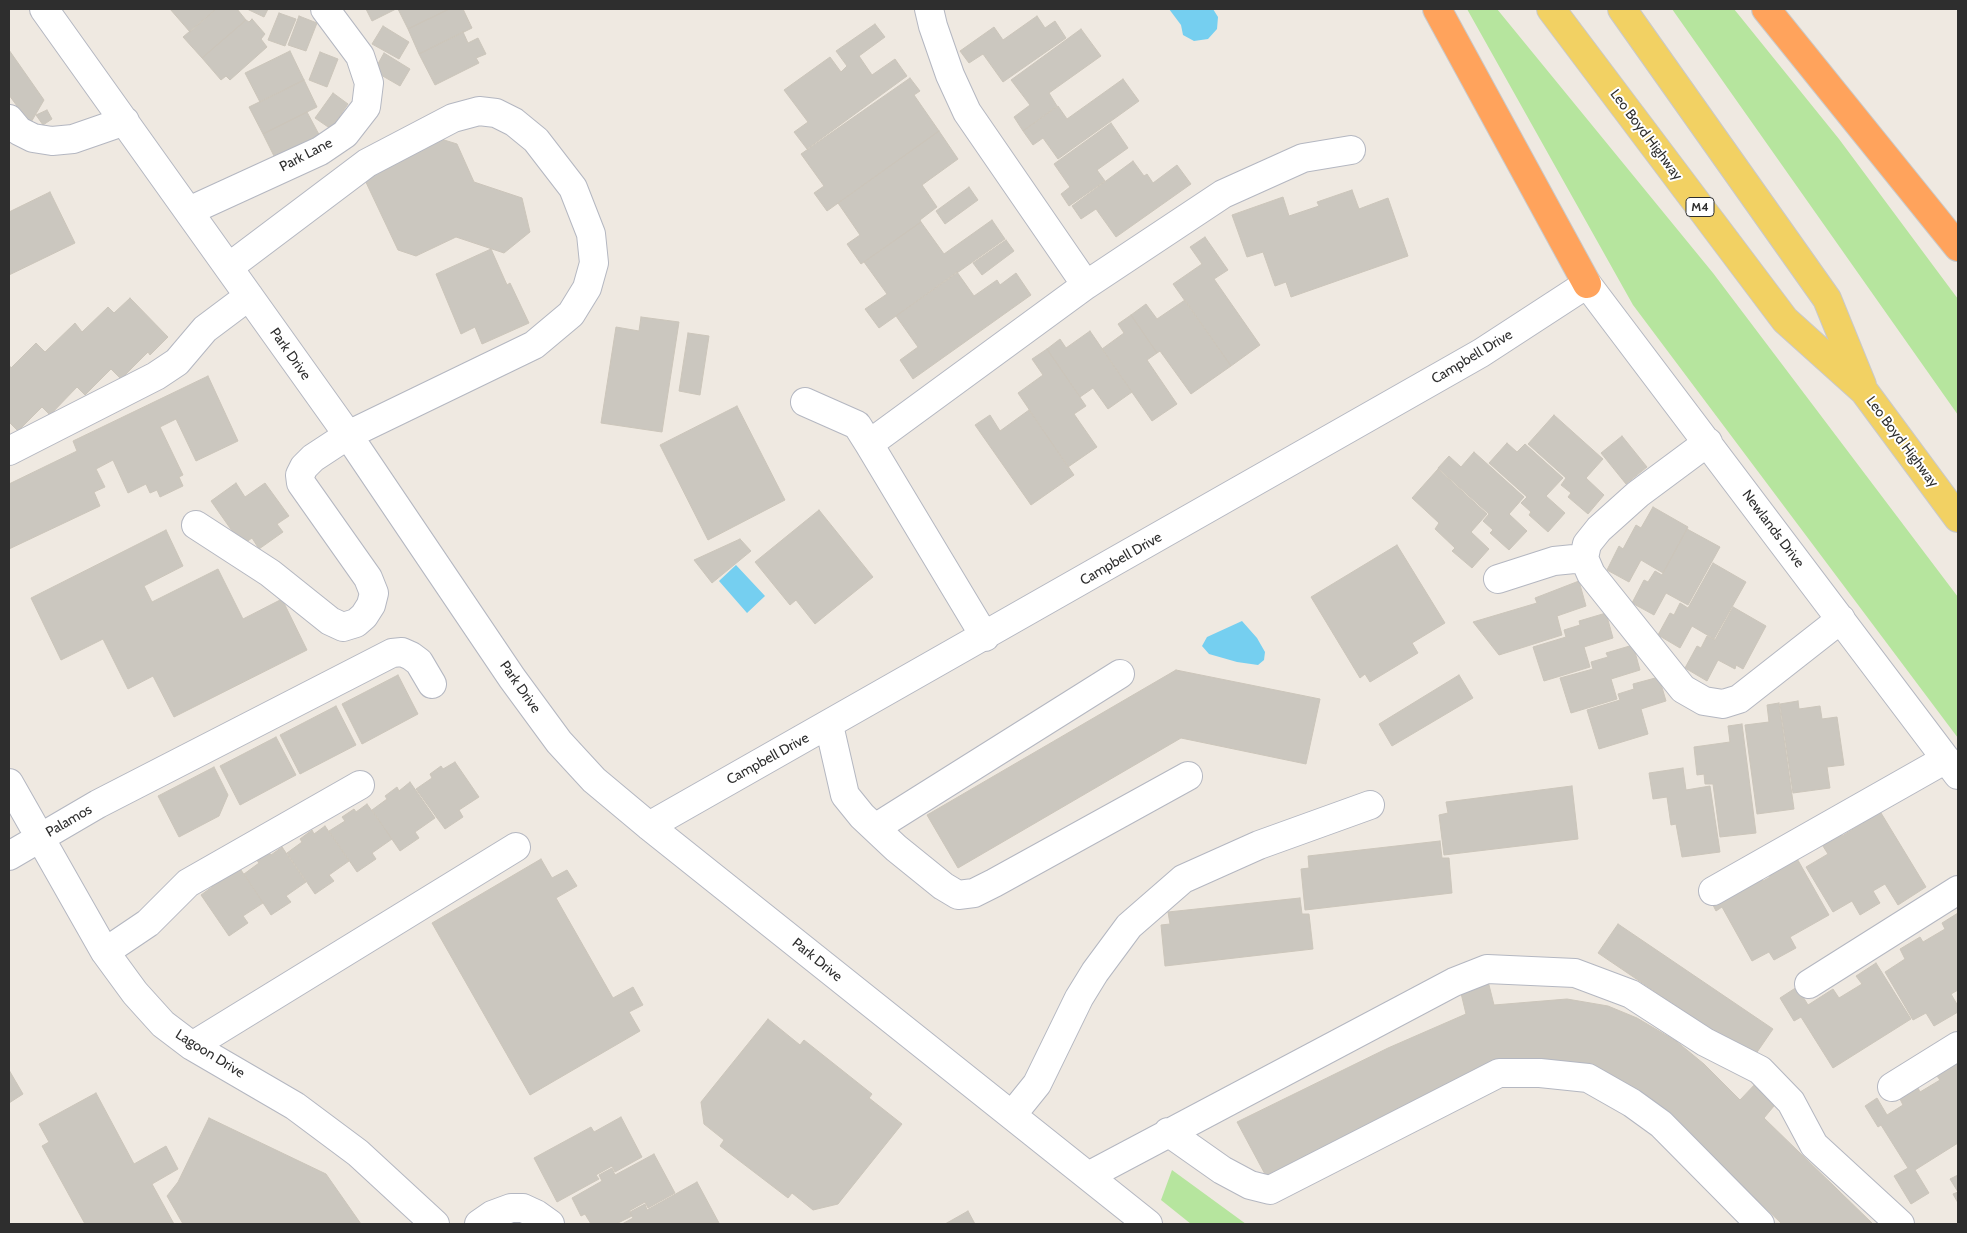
<!DOCTYPE html>
<style>
body{margin:0}
#map{position:relative;width:1967px;height:1233px;overflow:hidden;background:#efe9e1;font-family:Cabin,sans-serif}
canvas{display:block}
.frame{position:absolute;inset:0;border:10px solid #2e2e2e;pointer-events:none}
</style>
<div id="map">
<canvas width="1967" height="1233"></canvas>
<div class="frame"></div>
</div>
<script>
const context = document.querySelector('canvas').getContext('2d');
context.lineJoin = 'round';
function paint(path, color) {
  context.fillStyle = color;
  context.fill(path, 'evenodd');
}
function poly(rows) {
  const path = new Path2D();
  for (const r of rows) {
    path.moveTo(r[0], r[1]);
    for (let i = 2; i < r.length; i += 2) path.lineTo(r[i], r[i + 1]);
  }
  return path;
}
function trace(path, color, width, dash) {
  context.strokeStyle = color;
  context.lineWidth = width;
  context.lineCap = dash ? 'butt' : 'round';
  context.setLineDash(dash || []);
  context.stroke(path);
}
function drawText(font, color, halo, rows, align = 'center') {
  context.font = font + ' Cabin,sans-serif';
  context.lineWidth = 4;
  context.setLineDash([]);
  context.textBaseline = 'middle';
  context.strokeStyle = halo;
  context.fillStyle = color;
  for (const [text, x, y, turn = 0] of rows) {
    context.save();
    context.translate(x, y);
    context.rotate((+turn || 0) * Math.PI / 180);
    context.textAlign = isNaN(turn) ? turn : align;
    if (halo) context.strokeText(text, 0, 0);
    context.fillText(text, 0, 0);
    context.restore();
  }
}
paint(poly([
 [1467,9,1497,9,1713,273,1958,597,1958,738,1633,305],
 [1672,9,1734,9,1839,139,1958,299,1958,415],
 [1172,1170,1246,1224,1191,1224,1161,1200]
]), '#b6e59e');
paint(poly([
 [1169,9,1213,9,1218,17,1217,29,1208,39,1194,41,1183,35,1181,25],
 [736,565,765,596,747,613,719,581],
 [1242,621,1257,638,1265,652,1264,660,1258,665,1237,662,1209,654,1202,646,1207,637]
]), '#75cff0');
const building = poly([
 [170,9,216,9,190,32,170,9],
 [216,9,237,9,246,20,202,58,183,37,216,9],
 [247,9,268,9,264,17,247,9],
 [366,9,396,9,372,21,366,9],
 [398,9,449,9,408,29,398,9],
 [449,9,463,9,472,28,419,54,408,29,449,9],
 [279,13,296,19,285,46,268,40,279,13],
 [299,16,317,23,306,51,288,45,299,16],
 [1037,16,1045,28,1055,21,1066,38,1003,82,983,54,969,63,960,51,994,27,1003,40,1037,16],
 [252,19,265,34,261,39,267,47,230,80,226,76,221,80,202,58,246,20,249,22,252,19],
 [875,24,885,37,859,56,872,75,895,59,907,76,807,149,794,132,808,122,784,90,830,57,841,72,847,66,836,51,875,24],
 [383,26,409,42,399,59,372,44,383,26],
 [1081,29,1101,56,1049,93,1057,106,1023,131,1014,117,1030,105,1011,80,1081,29],
 [463,32,468,43,478,38,486,54,476,58,479,63,435,85,419,54,463,32],
 [9,50,44,100,30,124,9,95,9,50],
 [290,51,304,80,260,102,245,73,290,51],
 [320,52,338,59,327,87,309,80,320,52],
 [384,53,410,69,400,86,374,71,384,53],
 [910,78,920,91,914,95,939,131,827,211,814,193,824,186,801,154,910,78],
 [1123,79,1139,101,1058,159,1043,138,1033,145,1023,131,1058,106,1067,119,1123,79],
 [304,80,317,107,263,134,249,107,304,80],
 [333,93,348,104,331,129,315,118,333,93],
 [47,110,52,119,43,125,36,115,47,110],
 [307,112,323,142,278,164,263,134,307,112],
 [1111,123,1128,148,1097,170,1105,181,1069,206,1061,194,1070,187,1054,164,1111,123],
 [939,131,958,159,922,185,937,207,920,220,921,222,861,264,847,244,860,235,838,203,939,131],
 [441,139,457,144,474,182,522,198,530,232,504,253,456,237,416,256,398,250,363,176,441,139],
 [1133,161,1144,176,1147,174,1153,183,1177,165,1191,184,1116,237,1096,209,1081,219,1072,206,1133,161],
 [969,187,978,200,945,224,936,211,969,187],
 [1352,190,1359,209,1388,198,1408,256,1291,297,1286,282,1275,286,1263,252,1247,257,1232,215,1283,197,1289,216,1319,206,1317,202,1352,190],
 [50,192,75,243,9,275,9,212,50,192],
 [992,220,1005,239,879,328,865,309,887,294,864,262,921,222,944,254,992,220],
 [1205,237,1228,270,1214,279,1260,345,1231,366,1173,284,1202,264,1190,247,1205,237],
 [1006,240,1014,251,982,275,973,263,1006,240],
 [491,249,507,285,510,283,529,323,482,344,475,327,461,334,436,274,491,249],
 [957,272,974,296,997,280,1000,285,1016,273,1031,295,913,379,900,360,918,347,896,316,957,272],
 [130,298,168,337,150,355,148,352,121,379,111,369,85,395,77,387,50,415,42,407,18,431,9,422,9,365,11,368,36,343,45,352,75,323,82,332,108,307,114,313,130,298],
 [1185,300,1231,366,1191,394,1160,351,1157,353,1131,315,1146,304,1157,319,1185,300],
 [1131,315,1157,353,1147,360,1177,404,1152,421,1102,349,1124,333,1118,324,1131,315],
 [641,317,679,322,662,432,601,423,616,327,639,331,641,317],
 [1090,331,1132,392,1108,409,1093,388,1080,397,1047,349,1060,339,1066,348,1090,331],
 [688,333,709,336,700,395,679,391,688,333],
 [1047,349,1086,406,1074,414,1097,447,1068,467,1018,393,1043,375,1032,359,1047,349],
 [208,376,238,441,196,461,176,419,160,427,183,475,179,477,183,486,160,497,157,490,150,493,146,484,128,493,113,460,96,469,105,487,94,492,100,506,9,549,9,484,77,451,73,441,208,376],
 [737,406,785,500,708,540,660,445,737,406],
 [1029,410,1074,475,1031,505,975,425,990,415,1000,431,1029,410],
 [1554,415,1603,459,1586,478,1604,495,1588,514,1568,497,1571,493,1561,485,1566,478,1528,444,1554,415],
 [1622,436,1647,467,1626,484,1601,453,1622,436],
 [1507,443,1517,452,1525,444,1563,478,1546,496,1565,513,1548,532,1529,515,1531,512,1521,503,1527,497,1489,463,1507,443],
 [1474,452,1524,497,1509,514,1527,531,1509,550,1490,533,1493,530,1483,521,1489,514,1438,468,1449,456,1461,467,1474,452],
 [1438,469,1487,514,1471,532,1489,549,1472,568,1452,551,1455,548,1435,529,1439,523,1412,498,1438,469],
 [236,483,245,497,265,483,289,516,277,524,283,532,259,549,252,538,242,545,211,501,236,483],
 [1653,507,1688,527,1663,573,1641,560,1629,582,1607,570,1619,546,1623,549,1636,525,1641,528,1653,507],
 [819,510,873,577,815,624,796,600,790,605,755,562,819,510],
 [1687,529,1720,547,1688,605,1666,593,1654,615,1632,603,1644,580,1648,582,1655,571,1662,575,1687,529],
 [166,530,183,566,144,586,152,602,218,569,243,619,282,599,307,650,174,717,153,676,128,689,103,639,61,660,31,598,166,530],
 [740,539,751,551,712,583,694,560,740,539],
 [1397,545,1445,623,1412,643,1418,653,1370,682,1365,674,1360,678,1311,597,1397,545],
 [1713,563,1746,582,1714,639,1692,626,1680,648,1658,635,1670,613,1674,615,1680,603,1688,608,1713,563],
 [1579,581,1586,606,1557,616,1562,635,1499,655,1473,622,1537,603,1535,598,1579,581],
 [1733,607,1766,626,1743,669,1736,665,1735,669,1718,660,1707,681,1685,668,1697,646,1701,648,1707,636,1715,640,1733,607],
 [1606,613,1613,638,1584,647,1590,667,1544,681,1533,647,1566,637,1564,630,1580,625,1579,621,1606,613],
 [1633,645,1640,670,1611,679,1617,699,1571,713,1560,678,1593,669,1591,662,1608,657,1606,653,1633,645],
 [1176,670,1320,699,1306,764,1181,738,958,868,927,815,1176,670],
 [398,675,418,714,362,744,342,704,398,675],
 [1459,675,1473,698,1392,746,1379,724,1459,675],
 [1659,677,1666,701,1641,709,1648,734,1599,749,1587,710,1620,700,1618,694,1634,689,1633,684,1659,677],
 [1798,701,1799,709,1820,706,1822,719,1837,717,1844,765,1827,767,1830,788,1793,793,1780,704,1798,701],
 [1779,703,1794,809,1757,814,1745,725,1769,722,1767,705,1779,703],
 [336,706,356,745,300,774,280,735,336,706],
 [1742,724,1756,833,1720,837,1713,784,1705,784,1704,774,1697,775,1694,747,1730,742,1728,726,1742,724],
 [276,737,296,775,240,805,220,766,276,737],
 [455,762,479,797,459,810,463,817,445,829,416,789,432,778,430,774,441,766,443,769,455,762],
 [214,767,228,795,219,816,179,837,158,796,214,767],
 [1683,768,1686,790,1710,786,1720,852,1682,857,1676,824,1671,825,1667,797,1653,799,1649,773,1683,768],
 [410,782,435,818,415,832,419,838,400,851,372,810,387,799,385,796,397,787,399,791,410,782],
 [1572,786,1578,839,1444,855,1439,815,1448,813,1446,802,1572,786],
 [367,804,392,839,372,853,376,859,357,872,329,831,345,821,342,817,354,809,356,812,367,804],
 [1878,808,1926,887,1898,905,1885,884,1873,891,1880,903,1860,915,1852,901,1833,912,1806,867,1828,854,1821,843,1840,832,1842,836,1863,823,1860,818,1878,808],
 [325,826,349,861,329,875,334,881,315,894,287,853,302,842,300,839,312,830,314,834,325,826],
 [1440,841,1442,858,1449,858,1452,893,1305,910,1301,869,1309,868,1308,856,1440,841],
 [282,847,306,882,286,896,291,902,271,915,244,874,259,863,256,859,268,851,271,855,282,847],
 [1795,855,1829,915,1790,937,1796,948,1774,960,1769,952,1752,961,1722,907,1716,911,1712,903,1760,876,1763,881,1770,877,1767,871,1795,855],
 [541,859,552,878,567,870,577,886,556,898,613,998,633,987,643,1005,629,1012,640,1031,530,1095,432,923,541,859],
 [239,867,263,903,243,916,248,923,229,936,201,895,216,884,213,880,239,867],
 [1300,898,1302,914,1309,914,1313,949,1165,966,1161,925,1170,924,1168,912,1300,898],
 [1958,913,1958,990,1951,994,1958,1006,1958,1012,1934,1026,1926,1013,1913,1020,1885,972,1905,959,1900,949,1920,937,1923,942,1945,929,1942,923,1958,913],
 [1618,924,1773,1029,1753,1058,1598,953,1618,924],
 [1876,963,1911,1019,1833,1068,1801,1017,1794,1021,1780,998,1797,987,1808,1005,1833,989,1839,998,1862,984,1856,976,1876,963],
 [1487,977,1494,1005,1567,999,1608,1006,1637,1018,1676,1041,1704,1064,1740,1100,1758,1081,1779,1100,1764,1118,1873,1224,1782,1224,1652,1099,1610,1074,1570,1062,1543,1060,1440,1090,1266,1176,1237,1122,1388,1048,1466,1014,1459,985,1487,977],
 [768,1019,800,1045,804,1040,872,1094,869,1098,902,1124,838,1204,813,1210,792,1193,788,1198,720,1146,724,1140,704,1124,701,1102,768,1019],
 [1956,1063,1958,1066,1958,1143,1915,1170,1929,1193,1911,1204,1894,1176,1908,1168,1881,1125,1878,1127,1865,1106,1877,1098,1887,1115,1903,1105,1900,1099,1918,1088,1920,1092,1940,1080,1937,1076,1956,1063],
 [9,1070,23,1094,9,1103,9,1070],
 [96,1093,134,1164,166,1146,178,1169,152,1184,174,1224,85,1224,42,1146,49,1142,39,1124,96,1093],
 [621,1117,642,1157,615,1172,612,1166,596,1175,599,1179,557,1202,534,1158,591,1127,594,1132,621,1117],
 [209,1118,326,1174,361,1224,183,1224,167,1196,178,1182,209,1118],
 [654,1154,675,1193,648,1208,645,1202,629,1211,632,1216,616,1224,591,1224,585,1214,581,1216,572,1198,602,1181,599,1175,612,1168,615,1175,654,1154],
 [1958,1175,1958,1203,1953,1194,1958,1192,1950,1179,1958,1175],
 [697,1182,719,1223,622,1224,633,1218,630,1212,645,1204,647,1210,697,1182],
 [968,1211,975,1224,945,1224,968,1211]
]);
paint(building, '#cbc7bf');
trace(building, '#cbc5ba', 1);
const minor = poly([
 [44,9,348,435,512,678,559,742,594,780,649,826,1148,1224],
 [929,9,933,26,950,75,967,112,1086,285],
 [9,119,19,131,33,138,52,141,73,139,125,121],
 [189,211,320,151,345,134,366,107,369,83,360,56,325,9],
 [805,402,857,425,869,444],
 [1708,442,1638,494,1599,529,1587,544,1584,558,1591,574,1683,689,1704,701,1723,704,1739,699,1841,619],
 [9,451,156,376,177,362,205,329,249,296],
 [196,525,270,573,330,621,343,627,356,623,364,616,371,605,374,593,368,578,301,483,300,475,304,467,313,458,348,435,534,345,571,314,587,288,594,263,591,234,573,188,536,140,514,122,496,113,479,111,453,118,367,163,229,267],
 [1498,579,1554,561,1584,558],
 [985,637,869,444,1086,285,1223,194,1303,158,1351,150],
 [829,725,845,795,862,816,896,848,943,886,958,895,974,893,994,883,1188,776],
 [9,783,105,952,135,993,163,1024,192,1046,295,1106,358,1153,435,1224],
 [649,826,1481,353,1587,284,1958,775],
 [875,828,1120,674],
 [9,856,98,804,392,653,402,652,411,656,419,662,432,684],
 [1713,891,1946,759],
 [105,952,148,923,188,883,360,785],
 [1809,984,1958,890],
 [192,1046,516,847],
 [1892,1087,1958,1046],
 [1012,1115,1037,1084,1079,998,1095,972,1129,926,1183,879,1259,845,1370,805],
 [1168,1132,1222,1170,1250,1185,1270,1190,1499,1073,1540,1073,1588,1078,1632,1103,1661,1124,1760,1224],
 [1088,1176,1454,982,1487,969,1575,973,1631,994,1705,1042,1760,1070,1791,1102,1814,1145,1900,1224],
 [479,1224,492,1215,511,1208,523,1208,536,1214,550,1224]
]);
const major = poly([
 [1551,9,1785,320,1864,391,1958,518],
 [1622,9,1827,299,1862,385]
]);
const highway = poly([
 [1437,9,1587,284],
 [1766,9,1958,247]
]);
trace(minor, '#b4b7c1', 30);
trace(major, '#c9c9c9', 30);
trace(highway, '#c9c9c9', 30);
trace(minor, '#fff', 28);
trace(major, '#f2d163', 28);
trace(highway, '#ffa35c', 28);
for (const [x, y, w] of [
 [1700,207,28]
]) {
  const box = new Path2D();
  box.roundRect(x - w / 2, y - 9.5, w, 19, 4);
  context.fillStyle = '#fff';
  context.fill(box);
  trace(box, '#2e2e2e', 1);
}
drawText('bold 12px', '#2e2e2e', null, [
 ["M4",1700,207]
]);
drawText('14px', '#2e2e2e', '#fff', [
 ["Leo Boyd Highway",1646,135,53],
 ["Park Lane",306,155,-27],
 ["Park Drive",290,354,55],
 ["Campbell Drive",1472,357,-31],
 ["Leo Boyd Highway",1902,442,53],
 ["Newlands Drive",1773,529,53],
 ["Campbell Drive",1121,559,-30],
 ["Park Drive",520,687,55],
 ["Campbell Drive",768,759,-29],
 ["Palamos",69,821,-30],
 ["Park Drive",817,960,39],
 ["Lagoon Drive",210,1054,32]
]);
</script>
